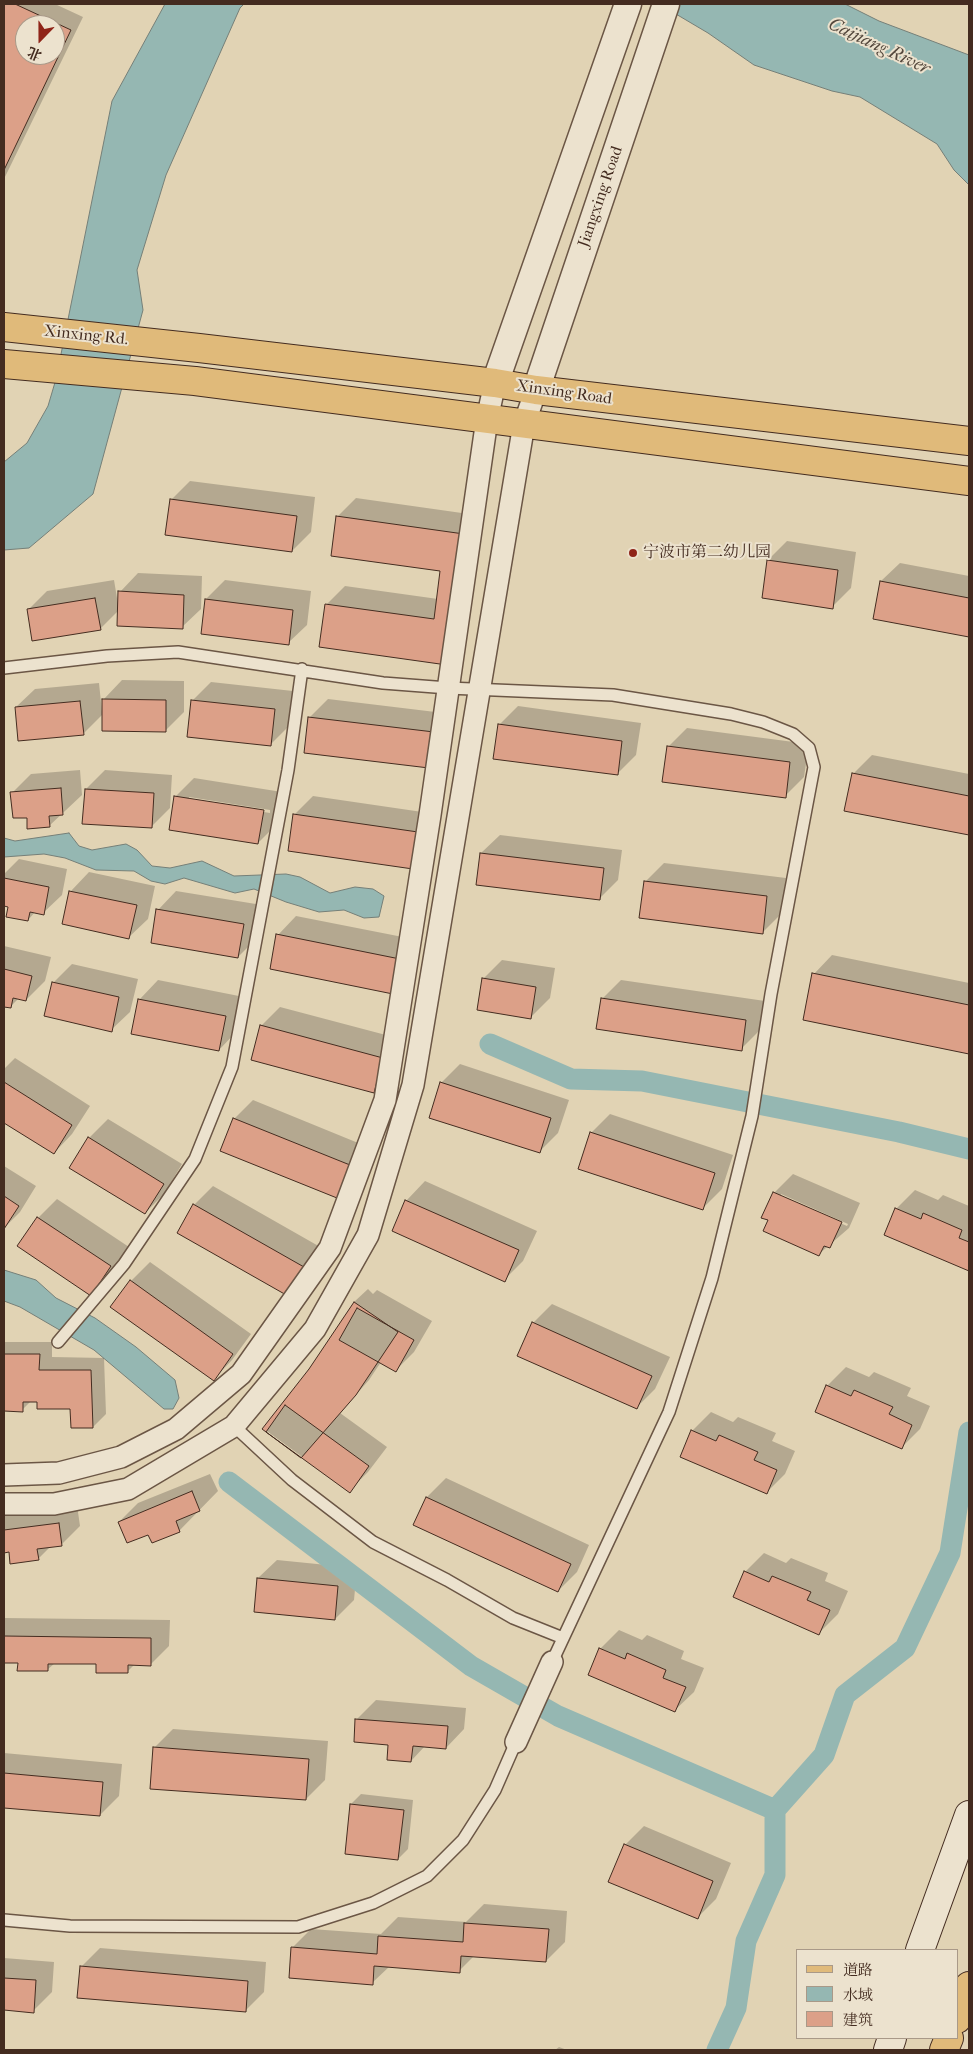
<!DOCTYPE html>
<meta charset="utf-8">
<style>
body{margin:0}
#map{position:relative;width:973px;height:2054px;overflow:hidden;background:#e1d3b4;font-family:"IM FELL French Canon","Noto Serif SC",serif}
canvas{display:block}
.frame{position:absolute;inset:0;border:5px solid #442c20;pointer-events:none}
.legend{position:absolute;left:796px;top:1949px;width:162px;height:90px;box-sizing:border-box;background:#ece2ce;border:1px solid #a99988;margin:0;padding:6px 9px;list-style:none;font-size:15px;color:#442c20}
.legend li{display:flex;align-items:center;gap:10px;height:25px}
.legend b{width:25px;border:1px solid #a99988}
.north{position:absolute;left:15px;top:15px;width:50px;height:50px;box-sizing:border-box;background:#ece2ce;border:1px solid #a99988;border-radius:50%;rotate:202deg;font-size:14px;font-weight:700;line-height:20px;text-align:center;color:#442c20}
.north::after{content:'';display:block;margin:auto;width:18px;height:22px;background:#8f2418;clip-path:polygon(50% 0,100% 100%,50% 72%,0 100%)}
</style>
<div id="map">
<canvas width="973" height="2054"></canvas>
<div class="frame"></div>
<ul class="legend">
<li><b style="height:6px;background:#e0ba7a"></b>道路</li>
<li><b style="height:14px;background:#95b7b2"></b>水域</li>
<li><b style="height:14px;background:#dca088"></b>建筑</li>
</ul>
<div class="north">北</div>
</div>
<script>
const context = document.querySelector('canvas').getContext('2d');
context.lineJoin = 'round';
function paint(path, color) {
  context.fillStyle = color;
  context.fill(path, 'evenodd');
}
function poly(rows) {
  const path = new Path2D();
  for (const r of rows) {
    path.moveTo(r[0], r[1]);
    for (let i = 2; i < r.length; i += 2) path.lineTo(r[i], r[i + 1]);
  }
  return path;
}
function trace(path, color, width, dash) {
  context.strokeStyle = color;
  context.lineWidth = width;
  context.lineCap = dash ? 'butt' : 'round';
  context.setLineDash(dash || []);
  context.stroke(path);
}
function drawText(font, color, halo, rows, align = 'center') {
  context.font = font + ' "IM FELL French Canon","Noto Serif SC",serif';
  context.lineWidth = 4;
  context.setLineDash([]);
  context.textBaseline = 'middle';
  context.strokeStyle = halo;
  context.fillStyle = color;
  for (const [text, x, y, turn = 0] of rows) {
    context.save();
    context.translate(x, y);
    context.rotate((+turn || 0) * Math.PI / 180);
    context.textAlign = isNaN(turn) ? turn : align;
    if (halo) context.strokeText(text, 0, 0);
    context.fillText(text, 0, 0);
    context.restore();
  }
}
const water = poly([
 [165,4,244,4,240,8,166,175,137,270,143,310,93,494,29,548,4,550,4,462,27,443,48,406,56,379,112,101,165,4],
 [659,4,845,4,879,21,969,55,969,185,954,170,937,144,860,97,832,91,754,65,708,33,659,4],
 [69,833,79,846,92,850,126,844,137,850,152,866,170,868,202,861,234,876,286,874,300,877,330,893,355,887,373,889,384,896,379,917,364,918,344,910,319,912,286,902,254,889,235,893,184,878,165,884,151,881,134,871,96,870,65,858,44,854,4,857,4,838,15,841,69,833],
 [4,1270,36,1280,56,1298,95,1318,136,1347,175,1380,179,1398,173,1409,164,1409,94,1350,20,1307,4,1301,4,1270]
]);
paint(water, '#95b7b2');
trace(water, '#757f78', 1);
paint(poly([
 [4,4,55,4,83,17,4,179],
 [25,25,55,25,55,55,25,55],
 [190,481,315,497,311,532,292,551,171,500],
 [356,498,483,516,465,645,446,664,326,605,345,586,438,599,442,570,337,517],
 [787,541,856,552,851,588,832,607,768,560],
 [900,563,969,576,969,636,874,618,881,581],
 [138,573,202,576,201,609,182,627,119,610,100,629,28,610,47,591,114,580,118,604,120,592],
 [225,580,311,591,307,625,288,643,206,599],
 [122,680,184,681,184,712,165,731,103,714,83,734,16,707,35,689,99,683,102,712,103,712,104,699],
 [211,682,293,691,290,725,271,744,192,701],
 [328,699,452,714,429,766,309,718],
 [518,706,641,723,636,755,617,774,499,725],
 [687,728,809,744,804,777,785,796,668,747],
 [872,755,969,774,969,834,845,810,853,774],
 [80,770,82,795,49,826,28,816,12,793,31,774],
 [105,770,172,775,170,808,151,827,86,789],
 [194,778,282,792,277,824,258,843,175,797],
 [189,797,270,810,270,813,189,800],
 [313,796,436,814,413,867,294,815],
 [500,835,622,850,618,880,599,899,481,853],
 [19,859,67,869,62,895,43,913,35,912,28,920,9,906,4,905,4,874],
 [664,863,786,878,781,914,762,933,645,882],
 [89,872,155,886,148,919,129,937,64,923,71,891],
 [176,891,262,905,257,938,238,957,158,910],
 [296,916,418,940,411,974,278,935],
 [4,946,51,957,45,981,26,1000,19,998,10,1007,4,1005],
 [832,955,969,983,969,1053,804,1019,814,974],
 [502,960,555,968,550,998,531,1017,483,979],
 [72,964,138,979,130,1012,111,1030,53,983],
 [158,980,244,997,237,1031,219,1050,133,1033,140,999],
 [621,980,765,1001,760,1030,741,1049,602,999],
 [280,1007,401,1039,392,1072,373,1091,261,1026],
 [15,1058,90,1106,72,1134,54,1153,4,1121,4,1069],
 [460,1064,569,1100,558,1133,539,1152,441,1083],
 [253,1100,368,1147,355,1178,336,1197,234,1119],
 [610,1114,733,1155,722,1189,703,1208,591,1133],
 [108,1119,182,1164,164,1194,145,1213,89,1138],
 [4,1166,36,1186,20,1212,4,1228],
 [793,1174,860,1203,849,1228,819,1254,770,1220,774,1193],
 [781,1194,848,1224,847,1226,781,1197],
 [425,1181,537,1231,523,1261,504,1280,393,1230,407,1200],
 [213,1186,322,1248,306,1275,194,1205],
 [915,1190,938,1200,943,1195,969,1206,969,1270,886,1234,896,1209],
 [57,1199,129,1247,109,1275,91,1294,19,1246,38,1218],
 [150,1262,251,1334,232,1360,214,1379,131,1281],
 [368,1289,373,1294,377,1290,432,1321,414,1352,396,1370,381,1362,369,1380,340,1413,387,1447,368,1472,349,1491,264,1429,310,1370,354,1302],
 [552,1304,670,1357,655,1389,636,1408,533,1323],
 [4,1342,52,1342,52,1357,104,1358,106,1414,93,1427,72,1407,38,1400,32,1400,22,1410,4,1410],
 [846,1367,869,1377,874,1372,911,1388,907,1396,930,1406,920,1429,901,1448,827,1386],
 [711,1412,733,1422,738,1417,776,1433,772,1441,795,1451,785,1474,767,1492,692,1431],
 [210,1474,218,1491,179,1531,149,1533,119,1522,138,1503],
 [446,1478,589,1545,577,1572,558,1591,414,1525,427,1497],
 [77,1505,80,1526,61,1545,51,1546,38,1559,10,1550,4,1551,4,1514],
 [764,1553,786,1563,791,1558,828,1573,825,1581,848,1591,838,1614,819,1633,745,1572],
 [277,1560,357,1568,354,1600,335,1619,258,1578],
 [4,1618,170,1620,169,1646,151,1664,135,1664,127,1672,97,1663,55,1663,47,1670,19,1662,4,1662],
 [619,1630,642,1640,647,1635,684,1651,681,1659,704,1668,694,1692,675,1710,600,1649],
 [376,1700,466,1708,464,1729,446,1748,425,1746,411,1761,357,1719],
 [173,1729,328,1741,325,1780,306,1799,154,1748],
 [4,1753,122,1764,119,1796,100,1815,4,1806],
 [361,1794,413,1800,408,1849,398,1859,346,1853,351,1804],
 [644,1826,731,1863,716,1899,697,1918,625,1845],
 [484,1904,567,1911,565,1942,546,1961,475,1955,459,1971,390,1966,372,1983,292,1948,311,1929,381,1934,398,1917,466,1922],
 [100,1948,266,1962,264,1992,245,2011,81,1967],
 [4,1958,54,1962,52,1992,33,2011,4,2009],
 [559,2047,567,2050,555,2050]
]), '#0003');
trace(poly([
 [490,1044,571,1079,642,1081,899,1132,969,1149],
 [229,1482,471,1666,558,1716,775,1810],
 [717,2050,736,2008,746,1941,775,1875,775,1810,824,1755,845,1695,905,1648,950,1553,969,1432]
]), '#95b7b2', 21);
const building = poly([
 [4,4,15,4,71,30,4,170,4,4],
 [25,25,55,25,55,55,25,55,25,25],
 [170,499,297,516,292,552,165,535,170,499],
 [336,516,464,534,447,665,319,647,325,604,434,619,440,571,331,556,336,516],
 [767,560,838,570,833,609,762,598,767,560],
 [880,581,969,598,969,637,873,619,880,581],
 [118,591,184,595,183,629,117,626,118,591],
 [95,598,101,630,32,641,27,609,95,598],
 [205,599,293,610,289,645,201,634,205,599],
 [102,699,166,700,166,732,102,731,102,699],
 [191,700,275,709,271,746,187,737,191,700],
 [80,701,84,735,18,741,15,707,80,701],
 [308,717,434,732,429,768,304,753,308,717],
 [498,724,622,741,618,775,493,759,498,724],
 [667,746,790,762,786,798,662,782,667,746],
 [852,773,969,796,969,835,844,811,852,773],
 [61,788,63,815,49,816,50,827,27,829,27,818,13,818,10,792,61,788],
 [85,789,154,793,152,828,82,824,85,789],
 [174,796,264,810,258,844,169,830,174,796],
 [293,814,418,832,413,869,288,851,293,814],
 [480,853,604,868,600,900,476,885,480,853],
 [4,878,49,887,44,915,30,912,28,921,6,917,8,907,4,906,4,878],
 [644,881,767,896,763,934,639,918,644,881],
 [69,891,137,905,129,939,62,924,69,891],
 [156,909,244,924,238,958,151,943,156,909],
 [276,934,400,959,393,994,270,969,276,934],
 [4,969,32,976,26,1001,13,998,11,1008,4,1007,4,969],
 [812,973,969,1005,969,1054,803,1020,812,973],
 [482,978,536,987,531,1019,477,1010,482,978],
 [52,982,119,997,112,1032,44,1016,52,982],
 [601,998,746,1020,742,1051,596,1029,601,998],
 [138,999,226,1016,219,1051,131,1034,138,999],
 [260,1025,383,1058,374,1093,251,1060,260,1025],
 [4,1082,72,1125,54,1154,4,1123,4,1082],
 [440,1082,551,1118,540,1153,429,1118,440,1082],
 [233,1118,350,1165,337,1198,220,1151,233,1118],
 [590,1132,715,1173,703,1210,578,1169,590,1132],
 [88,1137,164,1184,145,1214,69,1168,88,1137],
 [773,1192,842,1222,830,1248,824,1246,819,1256,763,1231,768,1220,761,1218,773,1192],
 [4,1196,19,1206,4,1229,4,1196],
 [405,1200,519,1250,505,1282,392,1231,405,1200],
 [193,1204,304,1267,288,1296,177,1233,193,1204],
 [895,1208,921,1219,923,1213,962,1230,959,1238,969,1242,969,1271,884,1235,895,1208],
 [37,1217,111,1266,91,1296,17,1246,37,1217],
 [130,1280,233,1354,214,1381,110,1307,130,1280],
 [354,1302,398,1332,356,1395,301,1458,262,1429,309,1369,354,1302],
 [357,1308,414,1340,396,1372,339,1340,357,1308],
 [532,1322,652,1376,637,1409,517,1356,532,1322],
 [4,1354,40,1354,39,1370,91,1370,93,1428,71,1428,70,1409,37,1409,37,1402,23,1402,23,1412,4,1411,4,1354],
 [826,1385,851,1396,854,1390,893,1407,889,1414,912,1425,902,1449,815,1412,826,1385],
 [285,1405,369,1466,350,1493,266,1432,285,1405],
 [691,1430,716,1441,719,1435,758,1452,754,1460,777,1470,767,1494,680,1457,691,1430],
 [192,1491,200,1511,176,1521,180,1532,152,1543,148,1535,127,1543,118,1522,192,1491],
 [426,1497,571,1564,558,1592,413,1525,426,1497],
 [59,1523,62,1546,37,1549,39,1560,10,1564,9,1552,4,1553,4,1530,59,1523],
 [744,1571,769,1582,772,1576,811,1592,807,1600,830,1610,819,1635,733,1597,744,1571],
 [257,1578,338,1586,335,1620,254,1612,257,1578],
 [4,1636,151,1638,151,1666,128,1665,128,1673,96,1673,96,1664,48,1664,48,1671,17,1671,18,1663,4,1663,4,1636],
 [599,1648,625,1659,627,1653,666,1670,663,1678,686,1687,675,1712,588,1675,599,1648],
 [355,1719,448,1726,446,1749,413,1746,411,1762,387,1760,388,1745,354,1742,355,1719],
 [153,1747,309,1759,306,1800,150,1789,153,1747],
 [4,1773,103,1782,100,1816,4,1808,4,1773],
 [350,1804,404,1810,398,1860,345,1854,350,1804],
 [624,1844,713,1881,698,1919,608,1882,624,1844],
 [464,1923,549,1929,546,1962,461,1956,460,1973,374,1966,373,1985,289,1978,291,1947,377,1954,378,1936,463,1942,464,1923],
 [80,1966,248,1981,246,2012,77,1998,80,1966],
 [4,1978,36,1980,34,2013,4,2010,4,1978]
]);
paint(building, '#dca088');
trace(building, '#442c20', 1);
const service = poly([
 [4,668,107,656,178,652,383,683,448,688,613,695,731,714,763,722,793,734,809,748,814,767,771,994,752,1116,712,1278,669,1412,552,1662],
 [58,1342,124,1264,195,1159,232,1067,288,770,302,669],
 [234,1426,292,1480,373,1542,447,1580,513,1618,563,1638],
 [4,1920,70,1926,298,1927,373,1903,427,1876,463,1840,495,1790,516,1742]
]);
const minor = poly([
 [4,1475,59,1473,121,1457,176,1429,241,1374,330,1248,385,1100,430,815,487,419,495,383],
 [4,1504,54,1504,128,1489,234,1426,315,1329,368,1235,413,1085,524,424,536,390],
 [516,1742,552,1662]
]);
const tertiary = poly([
 [495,383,628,4],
 [536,390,666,4]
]);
const secondary = poly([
 [920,1950,969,1815],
 [888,2050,892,2038]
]);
const primary = poly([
 [4,327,199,348,495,383,536,390,969,441],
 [4,364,195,381,969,481]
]);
const trunk = poly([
 [957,2019,969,1986],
 [944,2050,949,2038]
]);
trace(service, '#6b5645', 14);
trace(minor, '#6b5645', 24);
trace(tertiary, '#6b5645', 29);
trace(secondary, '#442c20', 30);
trace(primary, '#442c20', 30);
trace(trunk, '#442c20', 30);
trace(service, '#ece2ce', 11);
trace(minor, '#ece2ce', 21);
trace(tertiary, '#ece2ce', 26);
trace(secondary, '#ece2ce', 28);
trace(primary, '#e0ba7a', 28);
trace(trunk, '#e0ba7a', 28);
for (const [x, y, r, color] of [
 [633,553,5,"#8f2418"]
]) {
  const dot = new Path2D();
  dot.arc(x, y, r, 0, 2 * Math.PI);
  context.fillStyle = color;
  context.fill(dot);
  trace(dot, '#ece2ce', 2);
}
drawText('16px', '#442c20', '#ece2ce', [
 ["Jiangxing Road",601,197,-71],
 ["Xinxing Rd.",86,336,6],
 ["Xinxing Road",564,393,8]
]);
drawText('16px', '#442c20', '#ece2ce', [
 ["宁波市第二幼儿园",643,553]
], 'left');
drawText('italic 18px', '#54483d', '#ece2ce', [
 ["Caijiang River",879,47,25]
]);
</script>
